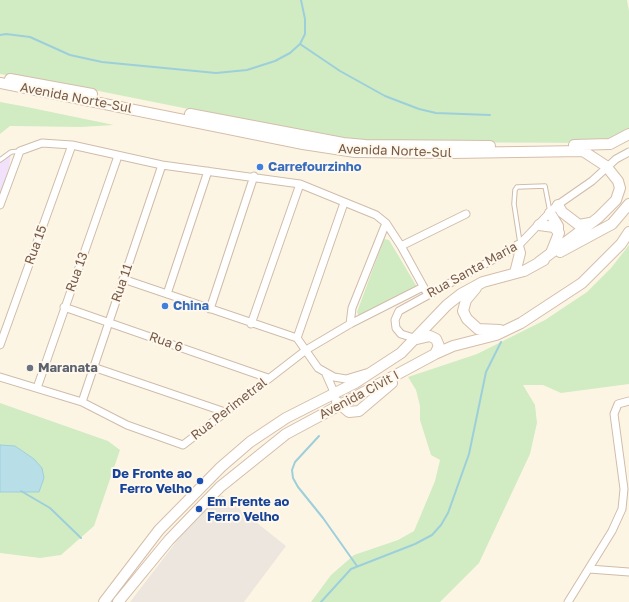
<!DOCTYPE html>
<style>
body{margin:0}
canvas{display:block;background:#fdf5e4}
</style>
<canvas width="629" height="602"></canvas>
<script>
const context = document.querySelector('canvas').getContext('2d');
context.lineJoin = 'round';
function paint(path, color) {
  context.fillStyle = color;
  context.fill(path, 'evenodd');
}
function poly(rows) {
  const path = new Path2D();
  for (const r of rows) {
    path.moveTo(r[0], r[1]);
    for (let i = 2; i < r.length; i += 2) path.lineTo(r[i], r[i + 1]);
  }
  return path;
}
function trace(path, color, width, dash) {
  context.strokeStyle = color;
  context.lineWidth = width;
  context.lineCap = dash ? 'butt' : 'round';
  context.setLineDash(dash || []);
  context.stroke(path);
}
function drawText(font, color, halo, rows, align = 'center') {
  context.font = font + ' "Golos Text",sans-serif';
  context.lineWidth = 4;
  context.setLineDash([]);
  context.textBaseline = 'middle';
  context.strokeStyle = halo;
  context.fillStyle = color;
  for (const [text, x, y, turn = 0] of rows) {
    context.save();
    context.translate(x, y);
    context.rotate((+turn || 0) * Math.PI / 180);
    context.textAlign = isNaN(turn) ? turn : align;
    if (halo) context.strokeText(text, 0, 0);
    context.fillText(text, 0, 0);
    context.restore();
  }
}
paint(poly([
 [222,495,286,546,244,602,130,602,186,529]
]), '#ede6df');
paint(poly([
 [11,153,9,168,0,195,0,162]
]), '#f2e1fa');
paint(poly([
 [0,0,627,0,629,11,629,131,605,143,383,142,318,135,59,83,0,74],
 [0,102,22,106,114,125,81,127,10,126,0,134],
 [384,239,389,240,417,287,359,317,357,312],
 [629,245,629,384,561,393,543,385,523,385,535,405,537,423,530,454,479,563,440,602,311,602,331,575,354,555,398,540,414,531,425,505,435,481,440,460,431,455,420,420,420,406,416,390,408,377,477,354,545,320,587,292,611,268],
 [0,403,108,441,120,450,94,526,61,555,40,558,0,553,0,492,39,492,34,459,15,446,0,445]
]), '#d1ecc2');
const water = poly([
 [0,445,15,446,34,459,42,468,44,478,39,492,0,492,0,445]
]);
paint(water, '#b8dfe8');
trace(water, '#9dcfdb', 1);
trace(poly([
 [0,35,6,34,30,37,70,55,102,62,216,73,247,70,275,61,290,53,300,44,305,34,305,19,301,0],
 [300,44,340,71,385,96,419,109,436,113,490,115],
 [319,436,295,462,292,470,293,478,298,487,323,518,357,566],
 [21,491,50,508,81,538],
 [321,602,351,569,415,544,432,535,441,525,448,513,469,454,486,372,501,342]
]), '#9dcfdb', 2);
const lane = poly([
 [0,160,11,152,20,151],
 [520,243,514,204,515,190,517,187,545,186,550,212]
]);
const street = poly([
 [0,205,20,151,42,143,72,145,162,165,300,184,376,215,386,223,401,246,428,295],
 [401,246,466,214],
 [123,279,297,338,318,368,334,377,346,379,366,373],
 [167,294,208,171],
 [64,307,268,378],
 [210,309,254,176],
 [251,324,300,184],
 [350,324,352,308,386,223],
 [297,338,344,203],
 [417,339,401,334,396,328,395,320,399,311,518,246,556,206,592,181,616,159,629,152],
 [0,345,72,145],
 [93,367,225,412],
 [326,374,334,392],
 [0,377,82,402,127,425,183,445,306,350,350,324,423,287],
 [37,388,118,156],
 [82,402,162,165],
 [589,569,629,572],
 [568,602,612,531,622,509,624,489,614,414,618,404,629,401]
]);
const secondary = poly([
 [10,79,92,94],
 [0,83,303,144,355,152,452,153,583,151,606,166,618,181,620,188,616,200,598,218,539,262],
 [190,114,343,143,365,145,490,146],
 [574,145,610,144,629,134],
 [558,205,562,212,579,225,590,223],
 [550,213,558,226,558,232],
 [539,225,554,227,559,233,551,253],
 [560,252,612,224,629,204],
 [515,273,520,253,518,246],
 [476,288,466,300,463,311,467,319,478,329,500,330],
 [417,339,430,336,436,339,439,346,435,354],
 [337,402,349,412,359,411,392,383],
 [104,602,159,530,221,467,250,442,286,418,355,383,401,353,447,305,461,294,483,282,524,271,544,260],
 [118,602,169,540,220,487,286,434,435,354,453,346,496,335,521,323,582,283,621,244,629,232]
]);
trace(lane, '#d0bcaa', 5.5);
trace(street, '#d0bcaa', 9);
trace(secondary, '#d5beaa', 12);
trace(lane, '#fff', 3.5);
trace(street, '#fff', 7);
trace(secondary, '#fff', 10);
for (const [x, y, r, color] of [
 [260,167,4,"#3f7fe0"],
 [165,306,4,"#3f7fe0"],
 [30,368,4,"#6b7280"],
 [200,481,4,"#1a4fb4"],
 [199,509,4,"#1a4fb4"]
]) {
  const dot = new Path2D();
  dot.arc(x, y, r, 0, 2 * Math.PI);
  context.fillStyle = color;
  context.fill(dot);
  trace(dot, '#fff8ec', 1.5);
}
drawText('13px', '#785b48', '#fff8ec', [
 ["Avenida Norte-Sul",76,98,11],
 ["Avenida Norte-Sul",395,151,2],
 ["Rua 15",36,245,-70],
 ["Rua Santa Maria",472,270,-29],
 ["Rua 13",77,272,-70],
 ["Rua 11",122,283,-71],
 ["Rua 6",166,342,20],
 ["Avenida Civit I",359,395,-28],
 ["Rua Perimetral",229,409,-38]
]);
drawText('bold 13px', '#366cbe', '#fff8ec', [
 ["Carrefourzinho",268,167],
 ["China",173,306]
], 'left');
drawText('bold 13px', '#5b616d', '#fff8ec', [
 ["Maranata",38,368]
], 'left');
drawText('bold 13px', '#164399', '#fff8ec', [
 ["De Fronte ao",192,474],
 ["Ferro Velho",192,489],
 ["Em Frente ao",207,502,"left"],
 ["Ferro Velho",207,517,"left"]
], 'right');
</script>
